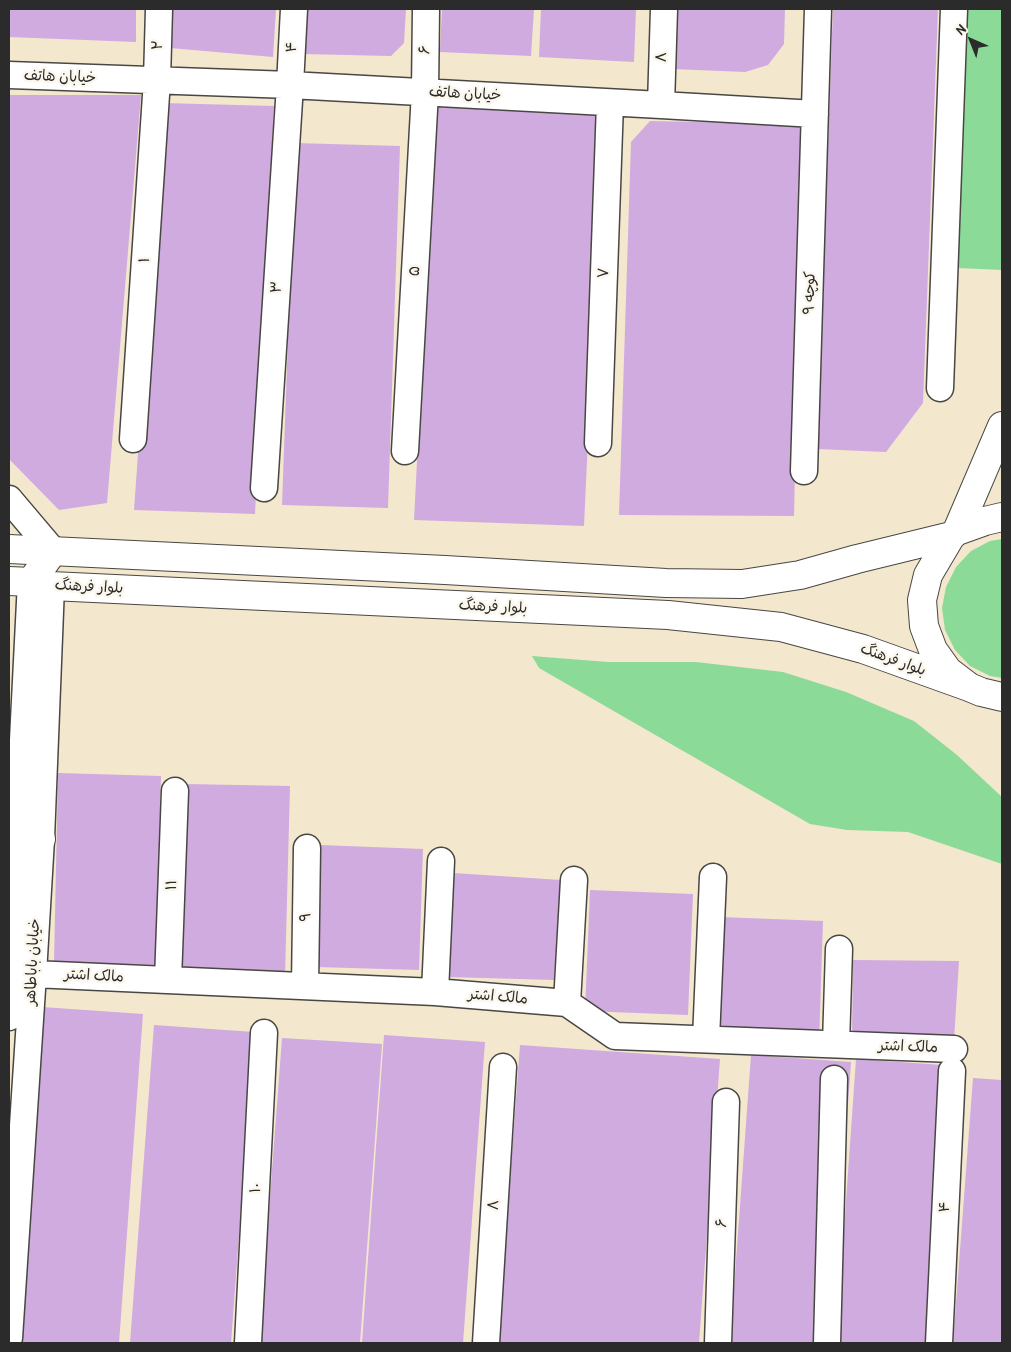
<!DOCTYPE html>
<meta charset="utf-8">
<style>
body{margin:0}
#map{position:relative;width:1011px;height:1352px;overflow:hidden;background:#f3e7ce;font-family:"Patrick Hand",sans-serif}
canvas{display:block}
.frame{position:absolute;inset:0;border:10px solid #2b2b2b;pointer-events:none}
.north{position:absolute;left:946px;top:15px;width:50px;height:50px;-webkit-text-stroke:4px #fbf7ec;paint-order:stroke;rotate:316deg;font-size:14px;font-weight:700;line-height:20px;text-align:center;color:#2b2b2b}
.north::after{content:'';display:block;margin:auto;width:18px;height:22px;background:#2b2b2b;clip-path:polygon(50% 0,100% 100%,50% 72%,0 100%)}
</style>
<div id="map">
<canvas width="1011" height="1352"></canvas>
<div class="frame"></div>
<div class="north">N</div>
</div>
<script>
const context = document.querySelector('canvas').getContext('2d');
context.lineJoin = 'round';
function paint(path, color) {
  context.fillStyle = color;
  context.fill(path, 'evenodd');
}
function poly(rows) {
  const path = new Path2D();
  for (const r of rows) {
    path.moveTo(r[0], r[1]);
    for (let i = 2; i < r.length; i += 2) path.lineTo(r[i], r[i + 1]);
  }
  return path;
}
function trace(path, color, width, dash) {
  context.strokeStyle = color;
  context.lineWidth = width;
  context.lineCap = dash ? 'butt' : 'round';
  context.setLineDash(dash || []);
  context.stroke(path);
}
function drawText(font, color, halo, rows, align = 'center') {
  context.font = font + ' "Patrick Hand","Playpen Sans Arabic",sans-serif';
  context.lineWidth = 5;
  context.setLineDash([]);
  context.textBaseline = 'middle';
  context.strokeStyle = halo;
  context.fillStyle = color;
  for (const [text, x, y, turn = 0] of rows) {
    context.save();
    context.translate(x, y);
    context.rotate((+turn || 0) * Math.PI / 180);
    context.textAlign = isNaN(turn) ? turn : align;
    if (halo) context.strokeText(text, 0, 0);
    context.fillText(text, 0, 0);
    context.restore();
  }
}
paint(poly([
 [967,9,1002,9,1002,270,958,268],
 [1002,539,1002,678,990,676,970,666,955,650,945,630,942,608,946,587,956,567,971,551,990,541],
 [532,656,608,662,696,662,783,672,846,692,914,721,957,755,1002,797,1002,864,908,832,847,830,810,824,539,668]
]), '#8cda98');
paint(poly([
 [9,9,136,9,136,42,9,37],
 [171,9,276,9,273,57,170,48],
 [304,9,406,9,404,43,391,56,302,54],
 [442,9,534,9,531,56,440,52],
 [541,9,636,9,634,62,539,57],
 [676,9,785,9,784,44,768,65,745,72,672,69],
 [833,9,938,9,923,403,886,452,817,449],
 [9,95,141,95,107,503,59,510,9,459],
 [163,103,274,106,255,514,134,510],
 [435,107,603,115,584,526,414,520],
 [650,121,803,124,794,516,619,515,631,142],
 [295,143,400,146,388,508,282,505],
 [58,773,161,776,156,965,54,963],
 [187,784,290,786,285,976,182,974],
 [321,845,423,849,419,970,316,967],
 [453,873,561,880,554,980,448,977],
 [590,890,693,894,688,1015,585,1011],
 [721,917,823,921,819,1042,716,1039],
 [853,960,959,961,954,1040,852,1036],
 [42,1007,143,1014,119,1343,18,1343],
 [154,1025,254,1032,231,1343,130,1343],
 [384,1035,485,1042,463,1343,362,1343],
 [282,1038,382,1044,360,1343,259,1343],
 [520,1045,720,1059,699,1343,498,1343],
 [751,1055,851,1062,831,1343,730,1343],
 [856,1059,957,1066,937,1343,836,1343],
 [973,1078,1002,1080,1002,1343,953,1343]
]), '#d0abdf');
const minor = poly([
 [9,75,290,85,661,105,815,114],
 [661,105,664,9],
 [940,388,954,9],
 [133,439,157,80,159,9],
 [598,443,610,103],
 [405,451,425,92,426,9],
 [804,471,818,9],
 [264,488,290,85,294,9],
 [9,499,53,551],
 [33,974,435,992,567,1003,615,1036,954,1049],
 [168,980,175,791],
 [305,986,307,848],
 [435,992,441,861],
 [567,1003,574,880],
 [9,1017,31,582],
 [706,1039,713,877],
 [836,1044,839,949],
 [9,1338,33,974,41,839,51,586],
 [248,1343,264,1033],
 [486,1343,503,1067],
 [718,1343,726,1102],
 [827,1343,834,1079],
 [939,1343,952,1071]
]);
const tertiary = poly([
 [31,582,53,551],
 [18,852,41,839]
]);
const secondary = poly([
 [1002,517,985,521,957,531,951,536,928,575,922,600,924,626,933,650,948,671,969,687,981,692,1002,697],
 [957,531,1002,426],
 [9,549,445,570,666,583,742,584,800,575,857,559,951,536],
 [9,581,31,582,51,586,668,615,781,627,863,649,969,687]
]);
trace(minor, '#494743', 29);
trace(tertiary, '#494743', 30);
trace(secondary, '#494743', 30);
trace(minor, '#fff', 26);
trace(tertiary, '#fff', 28);
trace(secondary, '#fff', 28);
drawText('15px', '#2b2b2b', '#fbf7ec', [
 ["۲",158,45,-88],
 ["۴",292,47,-88],
 ["۶",425,50,-89],
 ["۸",662,57,-88],
 ["خیابان هاتف",60,77,2],
 ["خیابان هاتف",465,94,3],
 ["۱",145,260,-86],
 ["۵",415,271,-87],
 ["۷",604,273,-88],
 ["۳",277,287,-86],
 ["کوچه ۹",810,293,-88],
 ["بلوار فرهنگ",89,587,3],
 ["بلوار فرهنگ",493,607,3],
 ["بلوار فرهنگ",893,660,20],
 ["۱۱",172,885,-88],
 ["۹",306,917,-89],
 ["خیابان باباطاهر",33,962,-87],
 ["مالک اشتر",94,976,3],
 ["مالک اشتر",498,997,5],
 ["مالک اشتر",908,1047,2],
 ["۱۰",256,1188,-87],
 ["۸",494,1205,-87],
 ["۴",945,1207,-87],
 ["۶",722,1223,-88]
]);
</script>
